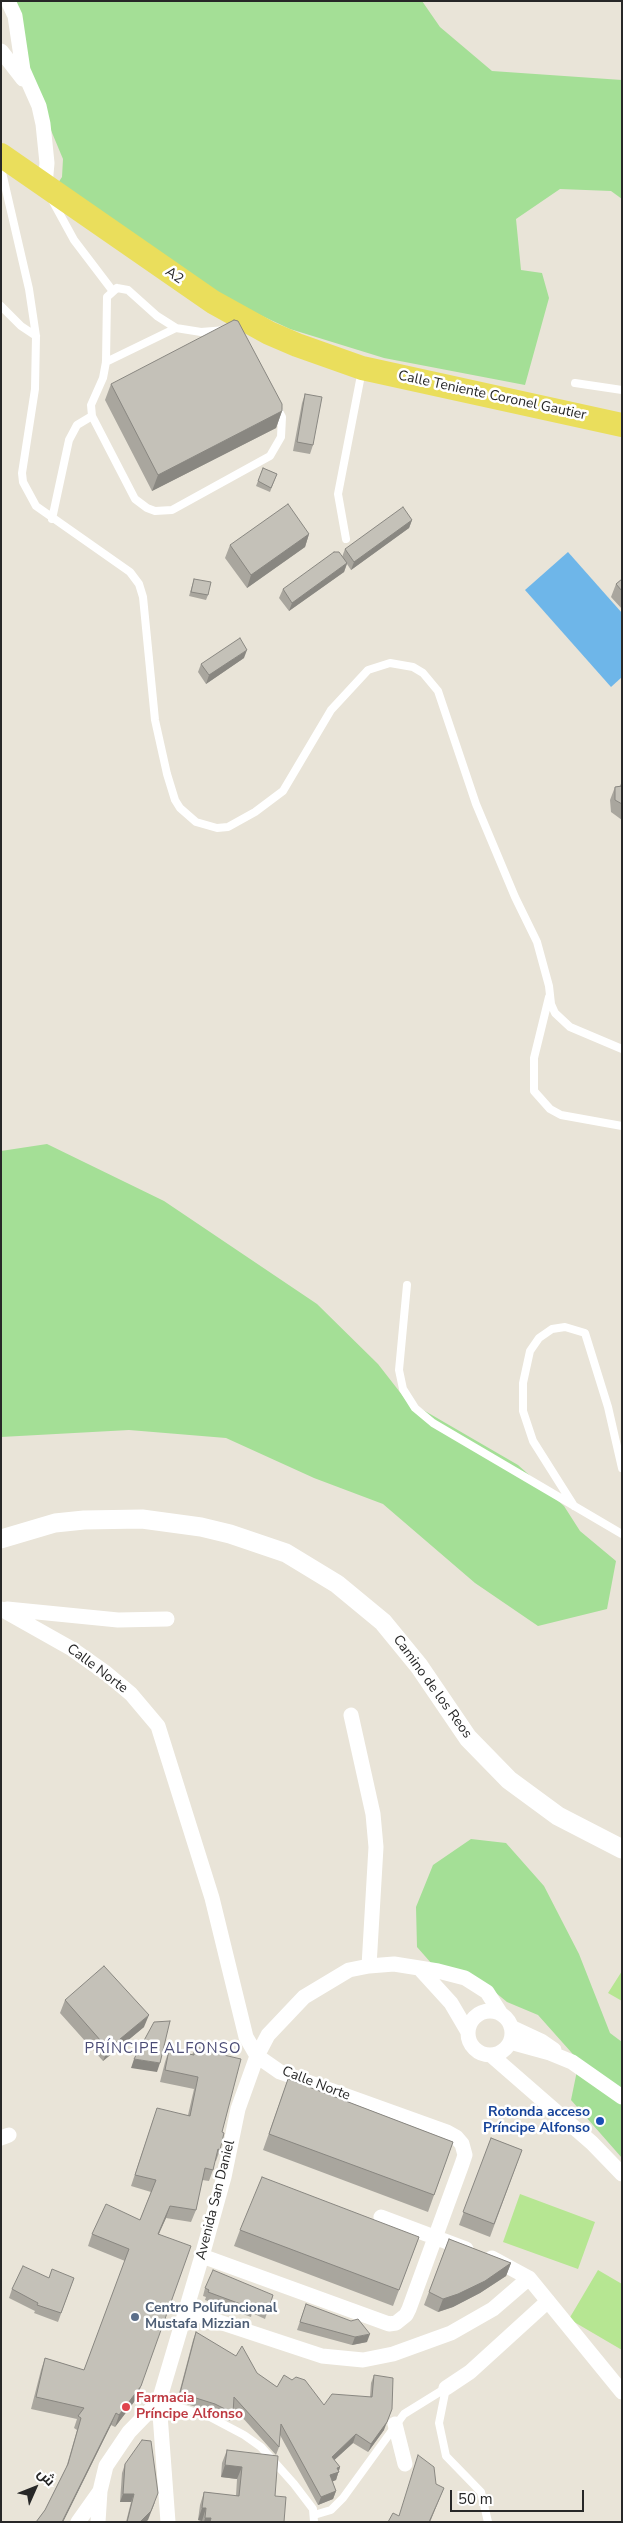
<!DOCTYPE html>
<meta charset="utf-8">
<style>
body{margin:0}
#map{position:relative;width:623px;height:2523px;overflow:hidden;background:#e9e4d8;font-family:"Nunito Sans",Cairo,sans-serif}
canvas{display:block}
.frame{position:absolute;inset:0;border:2px solid #272727;pointer-events:none}
.north{position:absolute;left:10px;top:2463px;width:50px;height:50px;-webkit-text-stroke:4px #fff;paint-order:stroke;rotate:46deg;font-size:14px;font-weight:700;line-height:20px;text-align:center;color:#272727}
.north::after{content:'';display:block;margin:auto;width:18px;height:22px;background:#272727;clip-path:polygon(50% 0,100% 100%,50% 72%,0 100%)}
.scale{position:absolute;left:450px;top:2490px;width:134px;height:22px;box-sizing:border-box;border:2px solid #272727;border-top:0;padding-left:6px;font-size:15px;line-height:18px;white-space:nowrap;color:#272727;-webkit-text-stroke:4px #fff;paint-order:stroke}
</style>
<div id="map">
<canvas width="623" height="2523"></canvas>
<div class="frame"></div>
<div class="north">ش</div>
<div class="scale">50 m</div>
</div>
<script>
const context = document.querySelector('canvas').getContext('2d');
context.lineJoin = 'round';
function paint(path, color) {
  context.fillStyle = color;
  context.fill(path, 'evenodd');
}
function poly(rows) {
  const path = new Path2D();
  for (const r of rows) {
    if (r.length === 3) {
      path.moveTo(r[0] + r[2], r[1]);
      path.arc(r[0], r[1], r[2], 0, 2 * Math.PI);
      continue;
    }
    path.moveTo(r[0], r[1]);
    for (let i = 2; i < r.length; i += 2) path.lineTo(r[i], r[i + 1]);
  }
  return path;
}
function trace(path, color, width, dash) {
  context.strokeStyle = color;
  context.lineWidth = width;
  context.lineCap = dash ? 'butt' : 'round';
  context.setLineDash(dash || []);
  context.stroke(path);
}
function drawText(font, color, halo, rows, align = 'center') {
  context.font = font + ' "Nunito Sans",sans-serif';
  context.lineWidth = 5;
  context.setLineDash([]);
  context.textBaseline = 'middle';
  context.strokeStyle = halo;
  context.fillStyle = color;
  for (const [text, x, y, turn = 0] of rows) {
    context.save();
    context.translate(x, y);
    context.rotate((+turn || 0) * Math.PI / 180);
    context.textAlign = isNaN(turn) ? turn : align;
    if (halo) context.strokeText(text, 0, 0);
    context.fillText(text, 0, 0);
    context.restore();
  }
}
paint(poly([
 [3,1,422,1,440,27,492,71,622,80,622,199,611,191,560,189,516,219,521,270,542,273,549,298,525,385,384,358,290,329,211,292,56,186,62,177,63,159,17,49],
 [47,1144,164,1201,317,1304,378,1364,406,1400,518,1465,564,1506,580,1531,616,1561,607,1609,538,1626,475,1583,383,1504,314,1478,226,1438,129,1430,1,1437,1,1151],
 [471,1839,506,1843,544,1886,579,1954,610,2033,622,2042,622,2158,571,2100,579,2061,538,2015,507,2002,490,1988,439,1972,417,1947,416,1907,433,1865]
]), '#a4df96');
paint(poly([
 [622,1971,622,2001,608,1993],
 [520,2194,595,2222,578,2269,503,2242],
 [598,2270,622,2284,622,2350,569,2319]
]), '#b6e692');
paint(poly([
 [568,552,622,613,622,677,611,687,525,590]
]), '#6eb6e9');
trace(poly([
 [1,168,29,289,36,336,35,389,22,473,23,482,36,506,130,572,139,584,143,597,155,720,167,774,175,800,180,808,196,822,217,828,228,827,255,812,283,791,331,710,368,670,390,663,413,667,423,673,438,691,476,804,515,897,537,942,549,986,551,1004,555,1013,570,1027,622,1049],
 [51,198,74,240,112,290],
 [117,288,128,290,157,316,176,328,201,332,226,330,236,333,282,417,281,437,270,456,172,510,155,511,147,508,135,499,92,416,91,405,103,378,106,362,107,297,117,288],
 [1,306,21,326,36,336],
 [106,362,176,328],
 [575,383,622,390],
 [52,519,69,440,77,425,92,416],
 [346,539,338,494,362,370],
 [549,997,534,1058,534,1091,550,1109,561,1115,622,1126],
 [407,1285,399,1370,403,1389,415,1408,433,1423,622,1534],
 [574,1506,533,1441,523,1411,523,1383,530,1351,539,1338,552,1329,565,1327,585,1333,608,1407,622,1468],
 [446,2388,439,2423,446,2456,481,2492,488,2522],
 [159,2401,210,2417,244,2435,261,2447,294,2484,313,2509,314,2522],
 [314,2515,331,2510,343,2498,404,2414,446,2388]
]), '#fff', 8);
trace(poly([
 [8,1,15,16,23,70,39,106,43,124,47,163,45,185],
 [1,51,23,79],
 [1,1609,72,1649,106,1673,131,1694,158,1726,212,1898,246,2037,257,2056,280,2072,447,2132,456,2137,462,2144,465,2155,462,2164,409,2309,406,2315,396,2323,389,2324,202,2256],
 [7,1609,118,1620,167,1619],
 [351,1715,373,1814,376,1847,369,1966],
 [420,1969,451,2003,468,2032],
 [490,2033,22],
 [511,2027,541,2041,554,2050],
 [510,2042,550,2053,572,2062,622,2097],
 [491,2055,592,2143,622,2174],
 [1,2138,9,2135],
 [381,2217,466,2249],
 [492,2258,529,2278,622,2392],
 [186,2311,322,2356,363,2360,393,2354,451,2333,493,2309,529,2278],
 [446,2388,470,2372,548,2301],
 [159,2401,168,2522],
 [395,2424,405,2464],
 [78,2522,100,2491],
 [98,2522,100,2491,106,2466,129,2432,159,2401,202,2256,224,2177,238,2109,257,2056,268,2035,304,1997,349,1970,369,1966,394,1964,438,1971,465,1978,487,1992,501,2014]
]), '#fff', 15);
trace(poly([
 [1,1539,55,1523,84,1520,142,1519,201,1527,230,1534,286,1553,337,1584,383,1622,419,1666,468,1738,509,1780,558,1816,622,1849]
]), '#fff', 19);
trace(poly([
 [1,155,213,302,269,333,297,345,362,368,622,425]
]), '#eade5c', 24);
paint(poly([
 [111,384,282,411,276,428,152,491,105,400],
 [305,394,313,445,310,454,293,451,302,403],
 [263,468,277,474,270,492,256,486],
 [412,520,409,528,351,570,347,564,344,572,289,611,279,598,283,589,342,557,345,549],
 [309,534,305,547,247,588,225,558,230,545],
 [194,579,208,595,206,600,189,596],
 [622,579,622,609,611,597,616,584],
 [244,658,206,684,198,672,201,664],
 [622,781,622,820,611,812,610,800,615,787,620,786],
 [65,2000,144,2027,103,2061,60,2013],
 [195,2047,215,2053,222,2132,220,2150,216,2161,215,2161,213,2170,209,2181,202,2180,196,2210,191,2222,166,2218,159,2234,137,2398,115,2427,111,2425,63,2522,36,2522,45,2510,66,2468,77,2430,74,2428,77,2419,31,2409,41,2370,45,2358,84,2370,125,2261,88,2246,92,2234,140,2220,151,2192,131,2186,153,2120,188,2115,194,2089,160,2082,165,2062,169,2050,192,2055],
 [288,2079,453,2142,428,2212,263,2150],
 [491,2138,522,2150,490,2237,459,2225],
 [240,2230,419,2237,393,2306,234,2246],
 [449,2239,511,2263,506,2276,480,2293,453,2307,438,2312,424,2305],
 [49,2278,74,2278,58,2322,34,2313,35,2311,9,2298,12,2289],
 [205,2288,273,2295,265,2319,252,2313,251,2317,205,2300,206,2297,203,2296],
 [306,2304,367,2342,352,2345,297,2330],
 [196,2332,277,2387,324,2405,370,2397,371,2383,374,2375,384,2430,368,2452,353,2443,334,2460,340,2467,336,2480,332,2481,336,2491,333,2499,318,2505,280,2435,279,2447,276,2455,233,2407,233,2413,230,2421,212,2412,177,2401,193,2340],
 [227,2450,275,2496,284,2522,202,2522,202,2521,198,2520,200,2505,204,2492,236,2496,237,2479,221,2477,222,2463],
 [125,2464,148,2520,145,2522,126,2522,131,2502,120,2502,122,2473]
]), '#a9a69e');
paint(poly([
 [282,411,276,428,152,491,158,475],
 [412,520,409,528,351,570,354,562],
 [309,534,305,547,247,588,251,575],
 [347,563,344,572,289,611,292,603],
 [247,650,244,658,206,684,209,675],
 [149,2015,144,2027,103,2061,108,2049],
 [134,2059,160,2063,157,2072,131,2068],
 [170,2206,166,2218,153,2246,158,2234],
 [511,2263,506,2276,480,2293,453,2307,438,2312,443,2299],
 [370,2334,367,2342,352,2345,355,2337],
 [141,2386,137,2398,115,2427,119,2415],
 [392,2409,384,2430,368,2452,371,2444],
 [116,2413,111,2425,63,2522,62,2522],
 [356,2434,353,2443,329,2465,332,2457],
 [225,2465,242,2467,237,2479,221,2477],
 [340,2467,336,2480,327,2484,330,2475,337,2468],
 [444,2488,430,2522,429,2522],
 [336,2491,333,2499,318,2505,321,2497],
 [123,2494,134,2494,131,2502,120,2502],
 [155,2502,148,2520,145,2522,140,2522],
 [202,2508,206,2508,202,2521,198,2520],
 [205,2518,211,2518,210,2522,204,2522]
]), '#898781');
const building = poly([
 [234,320,238,321,282,404,282,411,158,475,111,384,234,320],
 [305,394,322,397,313,445,297,442,305,394],
 [263,468,277,474,271,488,258,481,263,468],
 [288,504,309,534,251,575,230,545,288,504],
 [403,507,412,520,354,562,345,549,403,507],
 [334,552,339,552,347,563,292,603,283,589,334,552],
 [194,579,211,582,208,595,191,592,194,579],
 [622,579,622,591,616,584,622,579],
 [240,638,247,650,209,675,201,664,240,638],
 [622,786,622,804,615,800,615,787,622,786],
 [104,1966,149,2015,108,2049,65,2000,104,1966],
 [170,2021,160,2063,134,2059,154,2022,170,2021],
 [195,2047,216,2051,215,2053,241,2059,222,2132,224,2133,220,2150,218,2149,213,2170,205,2168,196,2210,170,2206,158,2234,191,2246,141,2386,119,2415,116,2413,62,2522,36,2522,45,2510,68,2464,81,2418,78,2416,84,2408,36,2397,45,2358,84,2370,129,2249,92,2234,106,2204,140,2220,156,2180,135,2175,157,2108,190,2116,198,2077,165,2070,169,2050,194,2055,195,2047],
 [288,2079,453,2142,434,2195,269,2134,288,2079],
 [491,2138,522,2150,494,2224,463,2212,491,2138],
 [262,2177,419,2237,399,2290,240,2230,262,2177],
 [449,2239,511,2263,485,2281,458,2294,443,2299,429,2292,449,2239],
 [23,2266,49,2278,52,2269,74,2278,61,2313,37,2305,38,2303,12,2289,23,2266],
 [213,2270,273,2295,268,2311,255,2305,254,2309,208,2292,209,2290,205,2288,213,2270],
 [306,2304,351,2321,358,2319,370,2334,355,2337,300,2322,306,2304],
 [196,2332,236,2356,242,2346,257,2373,277,2387,284,2375,292,2380,296,2377,305,2380,324,2405,332,2394,372,2397,374,2375,393,2378,392,2409,387,2422,371,2444,356,2434,332,2457,340,2467,337,2468,339,2472,330,2475,336,2491,321,2497,281,2424,279,2447,234,2397,233,2413,215,2404,180,2393,196,2332],
 [142,2440,151,2441,158,2493,151,2511,140,2522,127,2522,134,2494,123,2494,125,2464,142,2440],
 [227,2450,278,2456,275,2496,286,2497,284,2522,210,2522,211,2518,205,2518,206,2508,202,2508,204,2492,239,2496,242,2467,225,2465,227,2450],
 [418,2455,434,2467,436,2484,444,2488,429,2522,388,2522,393,2513,399,2516,418,2455]
]);
paint(building, '#c4c1b8');
trace(building, '#898781', 1);
for (const [x, y, r, color] of [
 [600,2121,5,"#1a4fb4"],
 [135,2317,5,"#5c6f8a"],
 [126,2407,5,"#e0444e"]
]) {
  const dot = new Path2D();
  dot.arc(x, y, r, 0, 2 * Math.PI);
  context.fillStyle = color;
  context.fill(dot);
  trace(dot, '#fff', 2);
}
drawText('14px', '#272727', '#fff', [
 ["A2",174,276,35],
 ["Calle Teniente Coronel Gautier",492,396,12],
 ["Calle Norte",97,1669,37],
 ["Camino de los Reos",432,1687,54],
 ["Calle Norte",316,2084,21],
 ["Avenida San Daniel",216,2200,-76]
]);
drawText('bold 14px', '#164399', '#fff', [
 ["Rotonda acceso",590,2113],
 ["Príncipe Alfonso",590,2129]
], 'right');
drawText('bold 14px', '#4e5e75', '#fff', [
 ["Centro Polifuncional",145,2309],
 ["Mustafa Mizzian",145,2325]
], 'left');
drawText('bold 14px', '#be3a42', '#fff', [
 ["Farmacia",136,2399],
 ["Príncipe Alfonso",136,2415]
], 'left');
context.letterSpacing = '1px';
drawText('15px', '#4a4b75', '#fff', [
 ["PRÍNCIPE ALFONSO",163,2049]
]);
context.letterSpacing = '0px';
</script>
